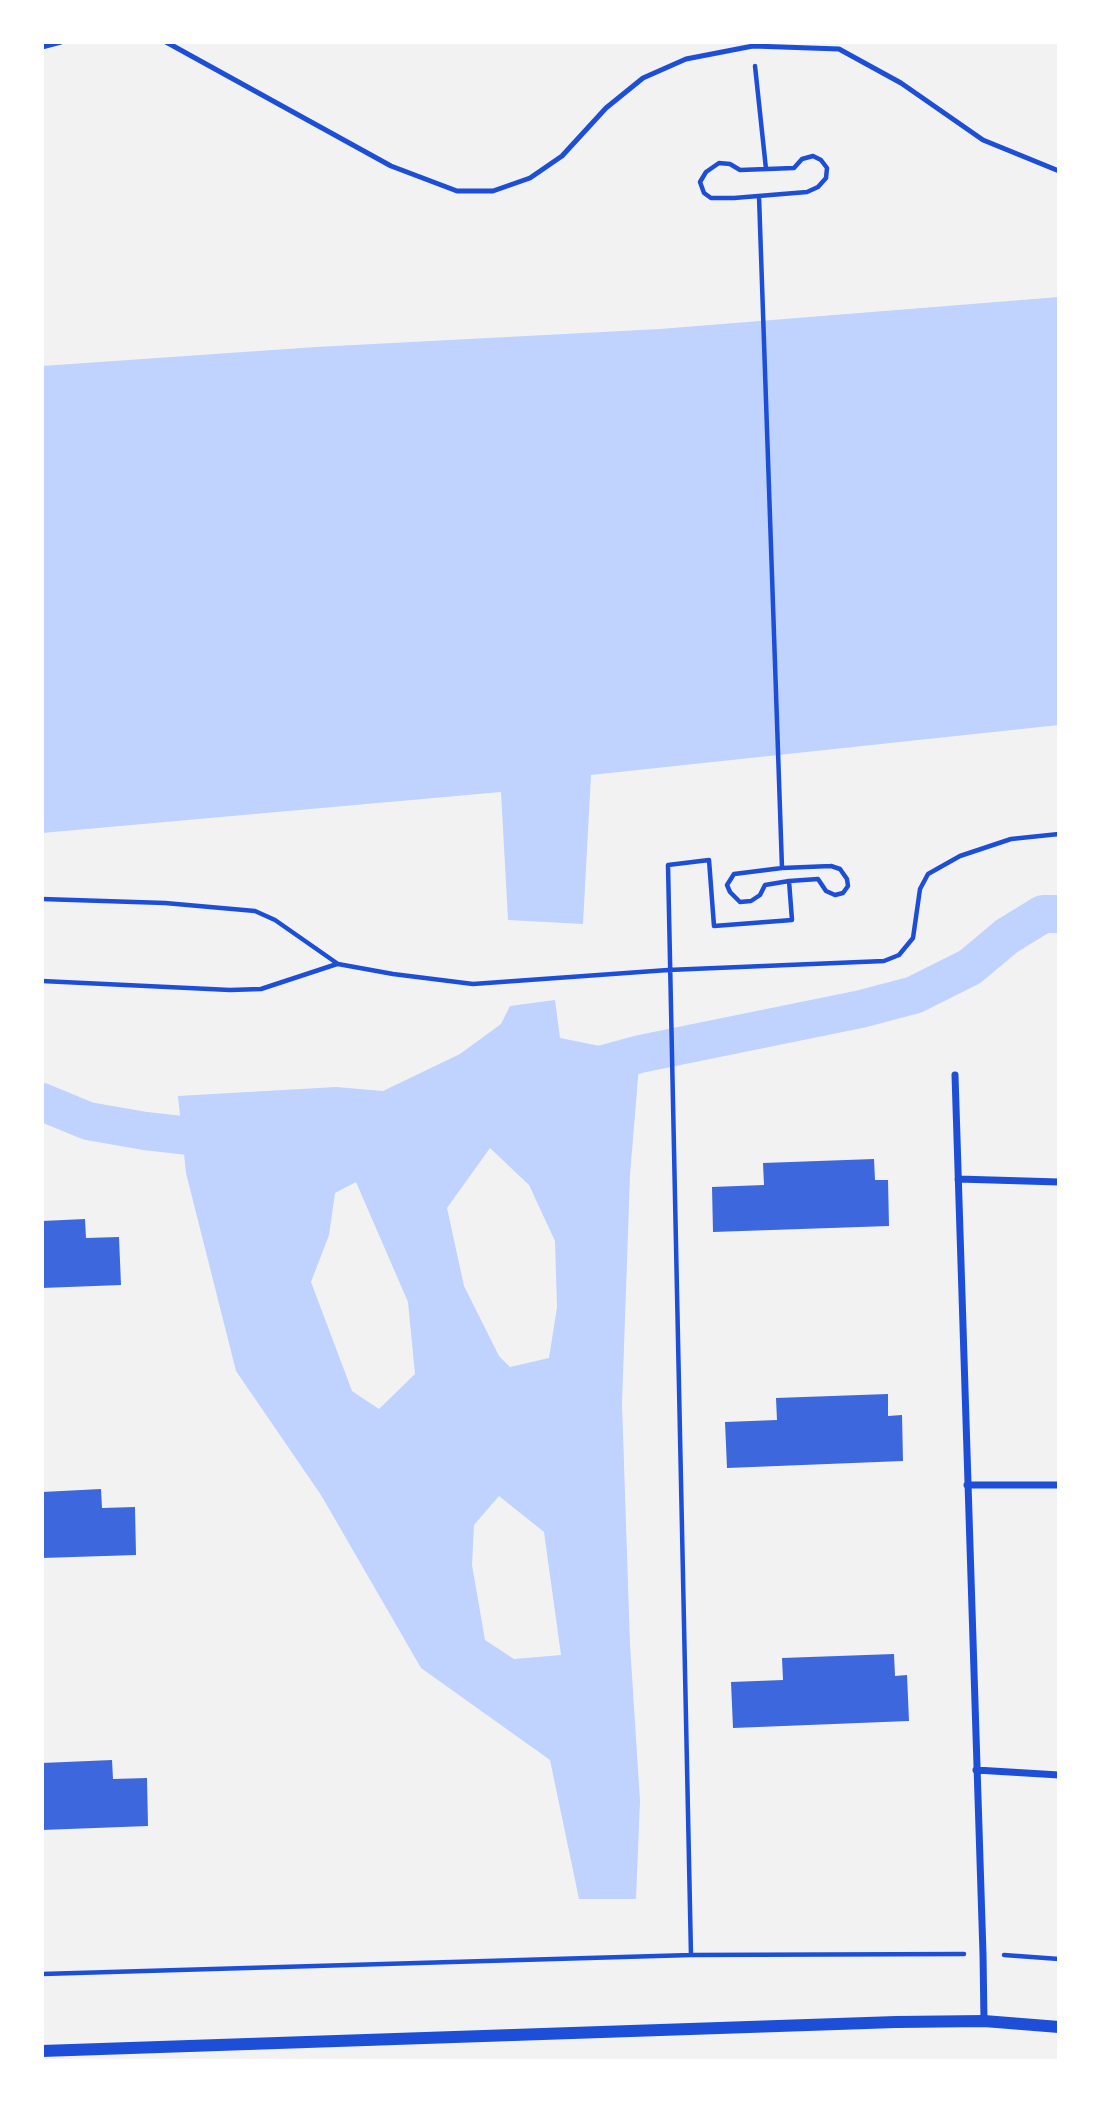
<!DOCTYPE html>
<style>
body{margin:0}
#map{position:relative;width:1101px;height:2103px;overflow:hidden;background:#f2f2f2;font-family:"IBM Plex Sans",sans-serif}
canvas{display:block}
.frame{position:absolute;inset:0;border:44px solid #fff;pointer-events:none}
</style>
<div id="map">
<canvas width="1101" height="2103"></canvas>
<div class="frame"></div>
</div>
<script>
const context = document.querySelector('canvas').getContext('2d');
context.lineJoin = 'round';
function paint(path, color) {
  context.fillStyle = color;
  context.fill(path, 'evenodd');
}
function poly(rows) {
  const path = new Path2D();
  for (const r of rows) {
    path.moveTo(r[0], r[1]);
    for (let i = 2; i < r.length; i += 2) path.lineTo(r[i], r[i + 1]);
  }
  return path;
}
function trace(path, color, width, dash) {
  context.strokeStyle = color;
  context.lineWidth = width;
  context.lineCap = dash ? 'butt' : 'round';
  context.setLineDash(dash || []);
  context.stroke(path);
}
paint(poly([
 [1059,297,1059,725,591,775,583,924,508,920,501,792,42,833,42,366,316,347,660,329],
 [555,1000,560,1038,640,1054,630,1175,622,1404,630,1644,640,1801,636,1899,579,1899,550,1760,421,1668,321,1495,236,1371,186,1173,178,1096,336,1087,383,1091,460,1054,501,1024,510,1006],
 [490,1148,529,1185,555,1241,557,1307,549,1358,510,1367,499,1356,464,1286,447,1208],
 [356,1182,408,1302,415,1374,379,1409,352,1391,311,1282,329,1235,335,1193],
 [499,1496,544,1532,561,1655,514,1659,485,1640,472,1565,474,1525]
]), '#bfd3fe');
trace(poly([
 [589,1068,640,1054,861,1009,914,995,970,967,1007,936,1043,914,1059,914],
 [42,1102,88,1121,145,1131,234,1141]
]), '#bfd3fe', 38);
paint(poly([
 [874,1159,875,1180,888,1180,889,1226,713,1232,712,1187,764,1185,763,1163],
 [85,1219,86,1238,119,1237,121,1285,42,1288,42,1221],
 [888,1394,888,1416,902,1415,903,1461,727,1468,725,1422,777,1420,776,1398],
 [101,1489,102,1508,135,1507,136,1555,42,1558,42,1492],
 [894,1654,895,1676,907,1675,909,1721,733,1728,731,1682,783,1680,782,1658],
 [112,1760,113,1779,147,1778,148,1826,42,1830,42,1763]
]), '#3d67dc');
trace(poly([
 [755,66,766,169],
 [813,156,821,160,827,168,826,178,818,187,807,192,734,198,711,198,704,193,700,182,706,172,719,163,730,164,740,170,794,168,802,159,813,156],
 [759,196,782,868],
 [831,866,840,869,847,879,848,886,843,893,835,895,826,891,818,879,789,881,765,885,760,895,751,901,740,902,730,892,727,885,734,874,782,868,831,866],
 [42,899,165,903,255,911,275,920,338,964,393,974,473,984,668,970,884,961,899,955,913,938,920,889,928,874,960,856,1011,839,1059,834],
 [42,981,230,990,261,989,337,964],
 [691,1955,668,865,709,860,714,926,792,920,789,881],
 [1004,1955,1059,1959],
 [42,1974,691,1955,964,1954]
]), '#1d4ed8', 4.5);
trace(poly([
 [166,42,391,166,457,191,493,191,530,178,562,156,606,108,643,78,686,59,753,46,839,49,901,83,983,140,1059,171],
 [42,47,61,42]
]), '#1d4ed8', 5);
trace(poly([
 [955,1075,983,1954,984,2021],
 [958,1179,1059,1182],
 [967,1485,1059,1485],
 [976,1770,1059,1775]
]), '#1d4ed8', 7);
trace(poly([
 [42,2051,896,2022,984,2021,1059,2027]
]), '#1d4ed8', 12);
</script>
